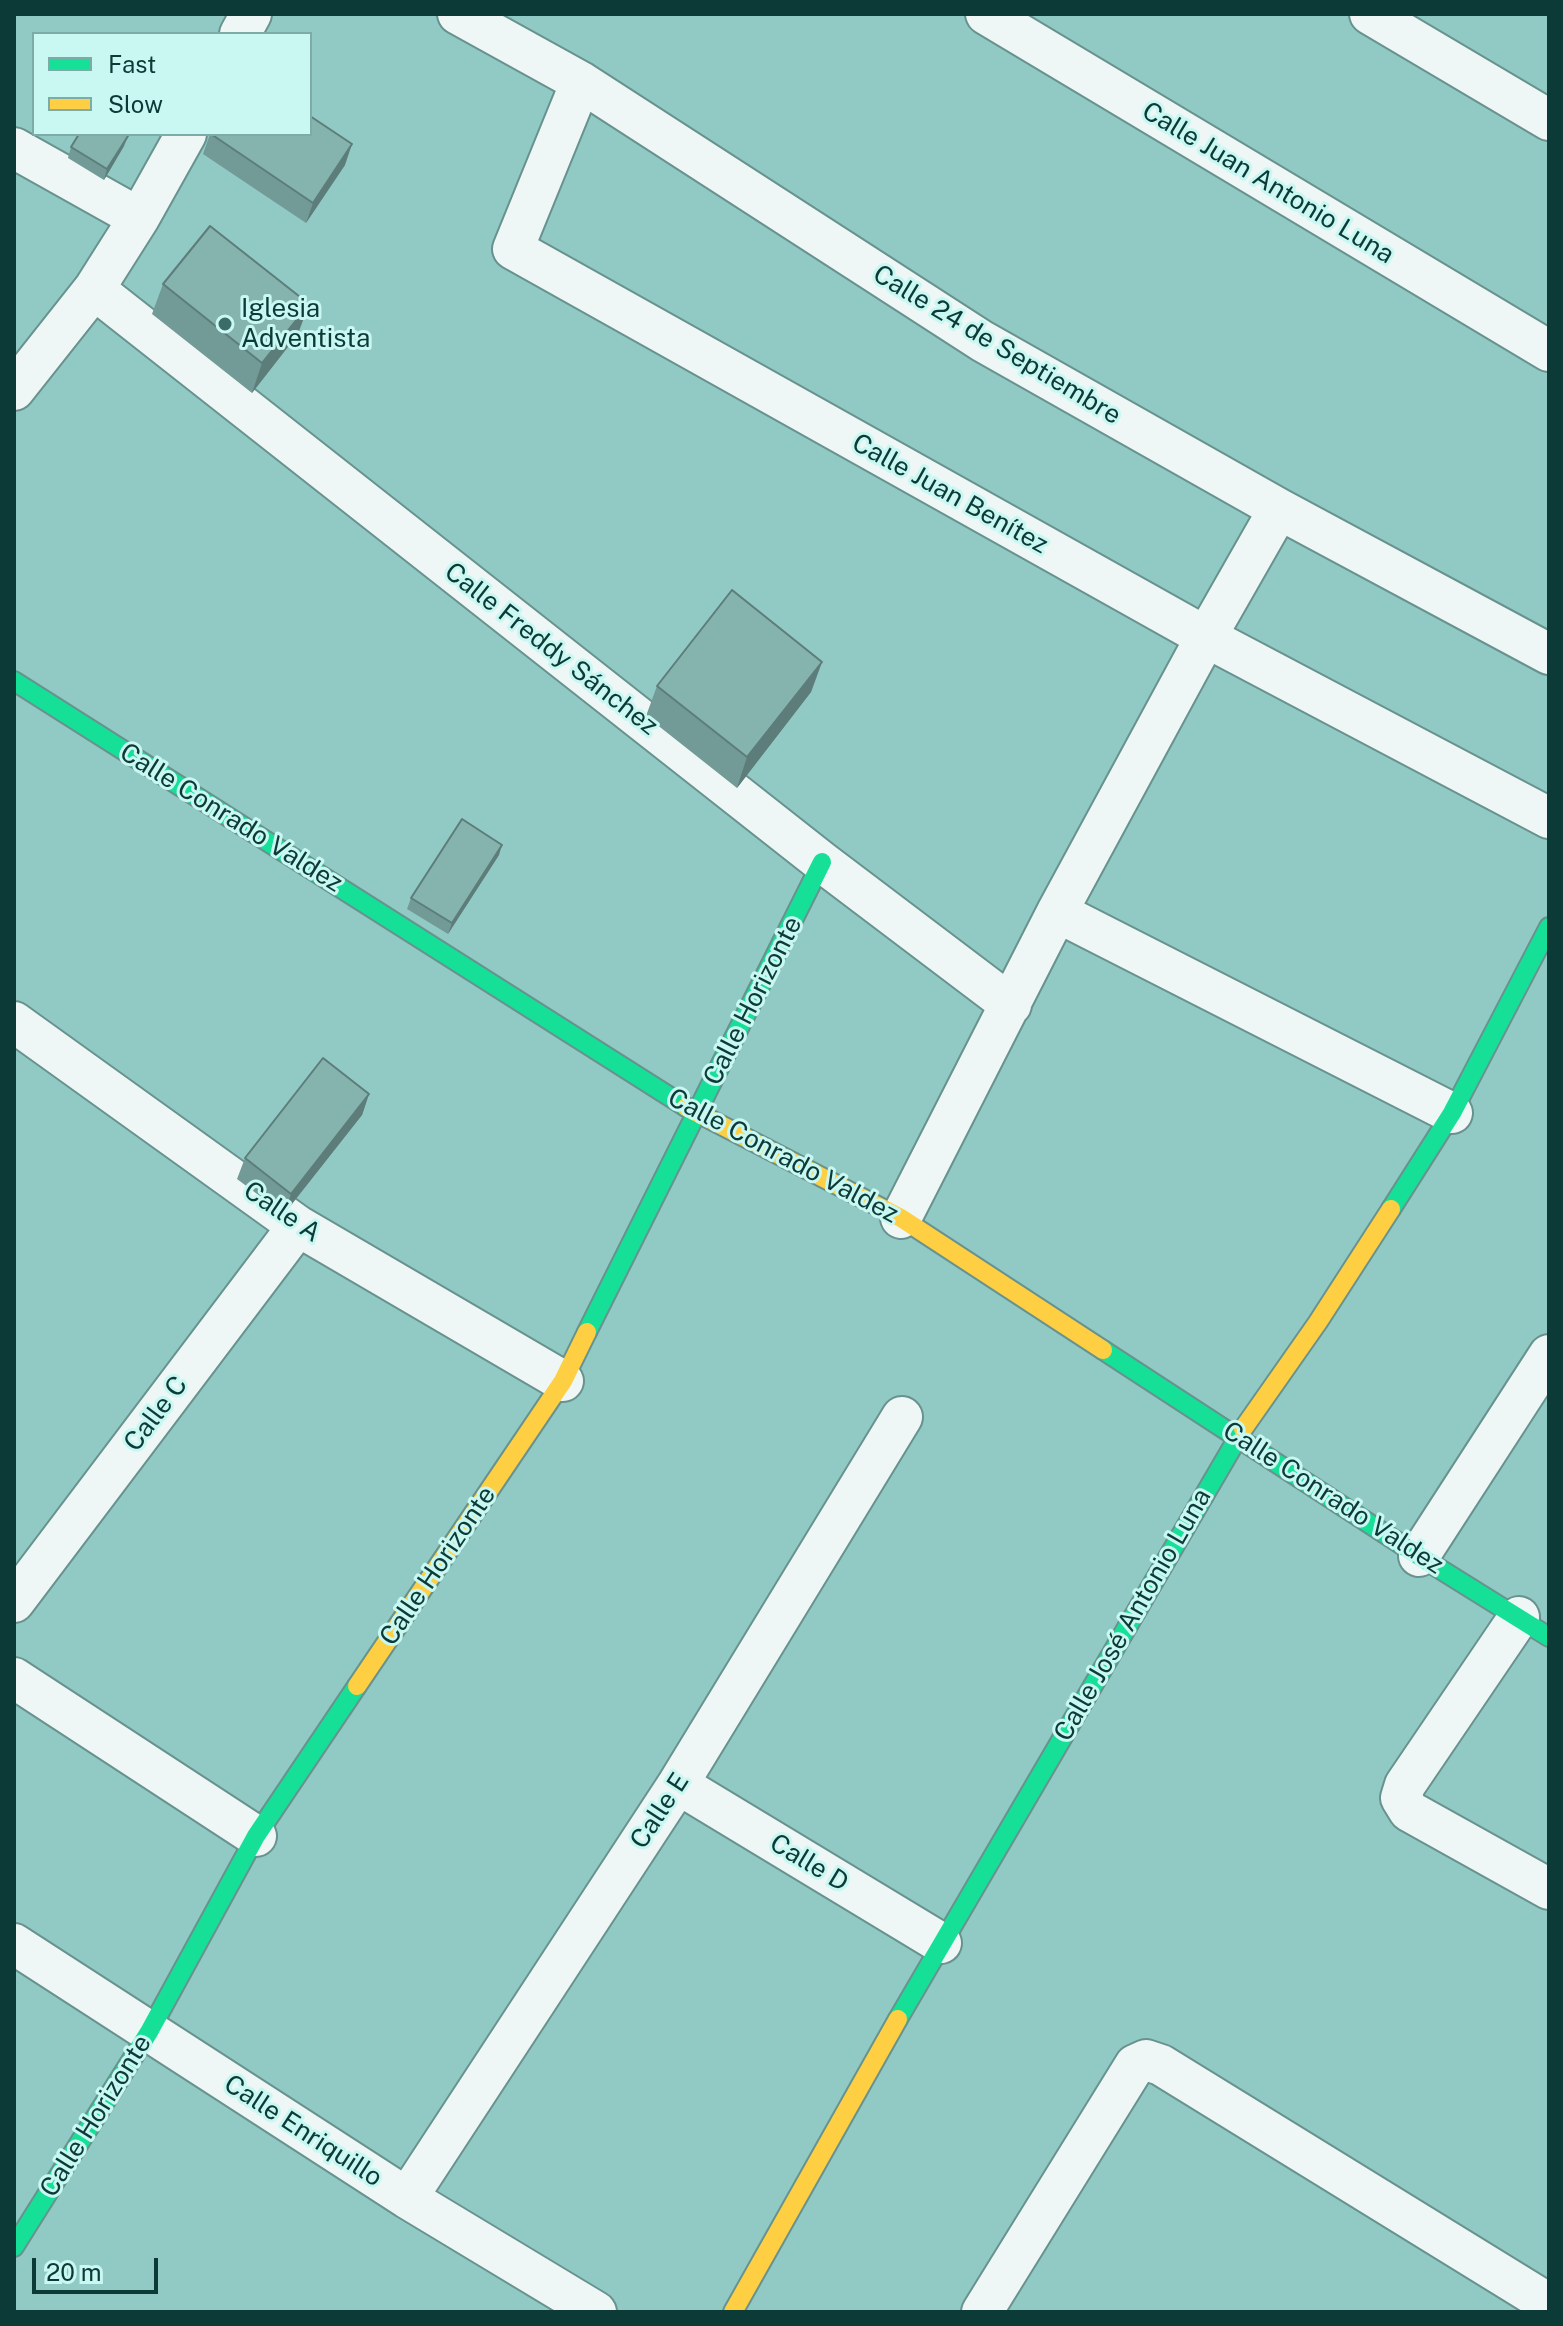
<!DOCTYPE html>
<meta charset="utf-8">
<style>
body{margin:0}
#map{position:relative;width:1563px;height:2326px;overflow:hidden;background:#91cac4;font-family:"Public Sans",sans-serif}
canvas{display:block}
.frame{position:absolute;inset:0;border:16px solid #0c3a37;pointer-events:none}
.legend{position:absolute;left:32px;top:32px;width:280px;height:104px;box-sizing:border-box;background:#c9f8f3;border:2px solid #7daca8;margin:0;padding:10px 14px;list-style:none;font-size:24px;color:#0c3a37}
.legend li{display:flex;align-items:center;gap:16px;height:40px}
.legend b{width:40px;border:2px solid #7daca8}
.scale{position:absolute;left:32px;top:2258px;width:126px;height:36px;box-sizing:border-box;border:4px solid #0c3a37;border-top:0;padding-left:10px;font-size:24px;line-height:28px;white-space:nowrap;color:#0c3a37;-webkit-text-stroke:6px #c9f8f3;paint-order:stroke}
</style>
<div id="map">
<canvas width="1563" height="2326"></canvas>
<div class="frame"></div>
<ul class="legend">
<li><b style="height:10px;background:#16e098"></b>Fast</li>
<li><b style="height:10px;background:#ffcf43"></b>Slow</li>
</ul>
<div class="scale">20 m</div>
</div>
<script>
const context = document.querySelector('canvas').getContext('2d');
context.lineJoin = 'round';
function poly(rows) {
  const path = new Path2D();
  for (const r of rows) {
    path.moveTo(r[0], r[1]);
    for (let i = 2; i < r.length; i += 2) path.lineTo(r[i], r[i + 1]);
  }
  return path;
}
function trace(path, color, width, dash) {
  context.strokeStyle = color;
  context.lineWidth = width;
  context.lineCap = dash ? 'butt' : 'round';
  context.setLineDash(dash || []);
  context.stroke(path);
}
function paint(path, color) {
  context.fillStyle = color;
  context.fill(path, 'evenodd');
}
function drawText(font, color, halo, rows, align = 'center') {
  context.font = font + ' "Public Sans",sans-serif';
  context.lineWidth = 6;
  context.setLineDash([]);
  context.textBaseline = 'middle';
  context.strokeStyle = halo;
  context.fillStyle = color;
  for (const [text, x, y, turn = 0] of rows) {
    context.save();
    context.translate(x, y);
    context.rotate((+turn || 0) * Math.PI / 180);
    context.textAlign = isNaN(turn) ? turn : align;
    if (halo) context.strokeText(text, 0, 0);
    context.fillText(text, 0, 0);
    context.restore();
  }
}
const street = poly([
 [458,14,581,82,982,341,1279,509,1549,654],
 [986,14,1549,351],
 [1370,14,1549,120],
 [240,34,251,14],
 [581,82,513,249,1206,637,1549,818],
 [14,148,139,218],
 [94,289,822,862,1011,1005],
 [14,390,94,289,139,218,186,134],
 [1057,912,1452,1113],
 [14,1022,298,1226,563,1381],
 [901,1218,1057,912,1206,637,1279,509],
 [1419,1556,1549,1355],
 [14,1602,298,1226],
 [1519,1617,1405,1785,1401,1798,1409,1811,1549,1889],
 [14,1678,256,1836],
 [678,1784,941,1943],
 [14,1944,407,2198,596,2312],
 [407,2198,678,1784,902,1417],
 [982,2312,1135,2065,1146,2060,1161,2065,1549,2304]
]);
const fast = poly([
 [14,681,686,1107],
 [1391,1209,1452,1113,1549,927],
 [587,1332,822,862],
 [1103,1350,1419,1556,1549,1637],
 [898,2019,1243,1429],
 [14,2247,149,2032,256,1836,357,1686]
]);
const slow = poly([
 [686,1107,901,1218,1103,1350],
 [1243,1429,1318,1322,1391,1209],
 [357,1686,563,1381,587,1332],
 [733,2312,898,2019]
]);
trace(street, '#68928e', 44);
trace(fast, '#68928e', 22);
trace(slow, '#68928e', 22);
trace(street, '#eef7f6', 40);
trace(fast, '#16e098', 18);
trace(slow, '#ffcf43', 18);
paint(poly([
 [210,134,345,165,306,223,203,154],
 [124,146,104,180,68,158,71,147],
 [163,284,298,334,252,393,152,314],
 [822,662,811,692,737,788,646,716,657,686],
 [499,855,448,934,407,909,411,898],
 [369,1094,362,1115,284,1214,237,1179,245,1158]
]), '#729a96');
paint(poly([
 [128,136,124,146,104,180,107,169],
 [352,144,345,165,306,223,313,203],
 [309,304,298,334,252,393,262,363],
 [822,662,811,692,737,788,747,757],
 [502,845,499,855,448,934,452,923],
 [369,1094,362,1115,284,1214,291,1194]
]), '#5d7d7a');
const building = poly([
 [310,116,352,144,313,203,211,134,310,134,310,116],
 [79,134,125,134,128,136,107,169,71,147,79,134],
 [210,226,309,304,262,363,163,284,210,226],
 [732,590,822,662,747,757,657,686,732,590],
 [462,819,502,845,452,923,411,898,462,819],
 [323,1058,369,1094,291,1194,245,1158,323,1058]
]);
paint(building, '#85b3ae');
trace(building, '#5d7d7a', 2);
for (const [x, y, r, color] of [
 [225,324,8,"#3b6c68"]
]) {
  const dot = new Path2D();
  dot.arc(x, y, r, 0, 2 * Math.PI);
  context.fillStyle = color;
  context.fill(dot);
  trace(dot, '#c9f8f3', 3);
}
drawText('26px', '#0c3a37', '#c9f8f3', [
 ["Calle Juan Antonio Luna",1268,183,31],
 ["Calle 24 de Septiembre",997,345,31],
 ["Calle Juan Benítez",950,494,29],
 ["Calle Freddy Sánchez",551,649,38],
 ["Calle Conrado Valdez",231,818,32],
 ["Calle Horizonte",753,1001,-63],
 ["Calle Conrado Valdez",783,1156,28],
 ["Calle A",282,1212,34],
 ["Calle C",156,1414,-53],
 ["Calle Conrado Valdez",1333,1498,33],
 ["Calle Horizonte",438,1566,-56],
 ["Calle José Antonio Luna",1133,1615,-60],
 ["Calle E",660,1811,-57],
 ["Calle D",809,1863,31],
 ["Calle Horizonte",96,2116,-58],
 ["Calle Enriquillo",303,2131,33]
]);
drawText('26px', '#0c3a37', '#c9f8f3', [
 ["Iglesia",241,309],
 ["Adventista",241,339]
], 'left');
</script>
